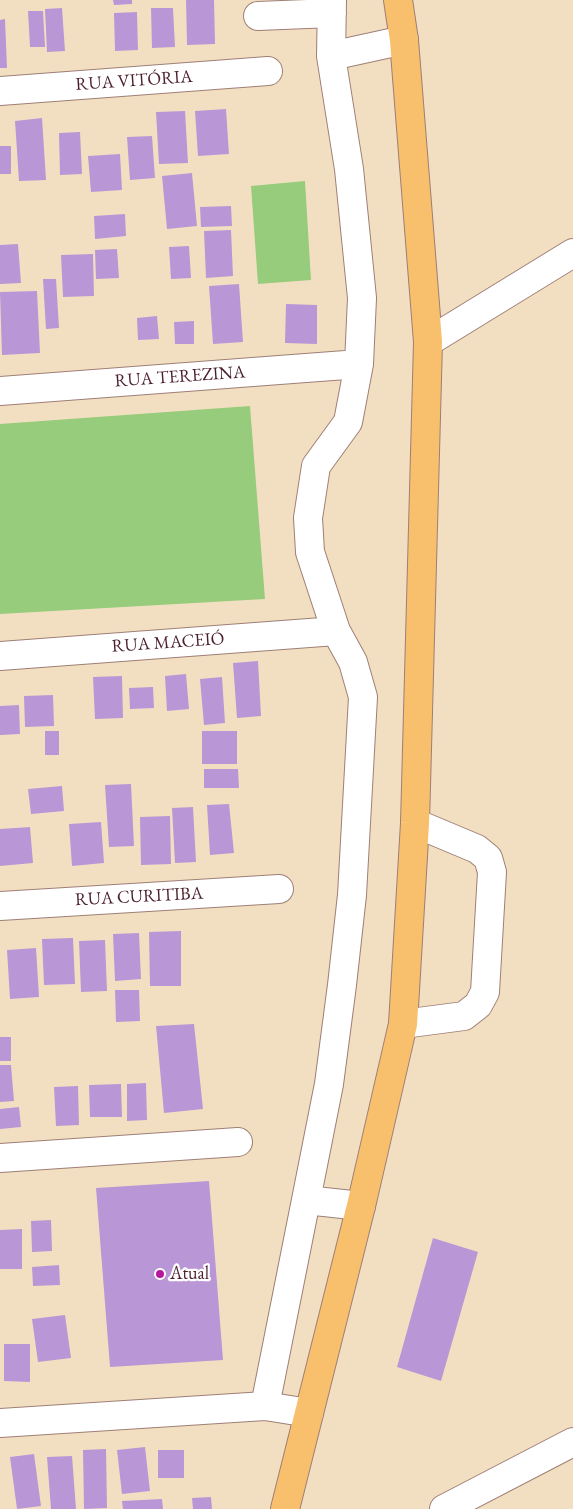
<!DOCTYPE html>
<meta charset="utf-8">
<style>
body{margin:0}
canvas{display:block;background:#f2dfc1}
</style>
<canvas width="573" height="1509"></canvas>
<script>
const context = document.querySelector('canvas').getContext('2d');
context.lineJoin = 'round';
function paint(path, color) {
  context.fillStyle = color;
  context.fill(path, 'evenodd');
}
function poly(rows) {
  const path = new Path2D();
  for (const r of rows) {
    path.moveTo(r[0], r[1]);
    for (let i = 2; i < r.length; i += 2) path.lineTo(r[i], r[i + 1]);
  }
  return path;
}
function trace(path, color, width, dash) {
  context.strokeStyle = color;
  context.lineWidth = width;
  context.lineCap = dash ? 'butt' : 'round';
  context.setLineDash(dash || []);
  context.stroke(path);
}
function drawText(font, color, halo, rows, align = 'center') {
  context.font = font + ' "EB Garamond",serif';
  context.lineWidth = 4.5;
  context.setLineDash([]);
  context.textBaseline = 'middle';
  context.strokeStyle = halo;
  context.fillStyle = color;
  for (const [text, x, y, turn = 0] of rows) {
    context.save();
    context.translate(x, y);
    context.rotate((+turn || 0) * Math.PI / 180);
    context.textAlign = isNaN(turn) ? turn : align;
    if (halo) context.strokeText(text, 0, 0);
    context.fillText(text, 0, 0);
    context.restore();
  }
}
paint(poly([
 [305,181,311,280,258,284,251,186],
 [250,406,265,599,0,614,0,424]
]), '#98cc7d');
paint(poly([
 [113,0,132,0,132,4,114,5],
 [186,0,214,0,215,44,187,45],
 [62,8,65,51,47,52,45,9],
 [151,8,173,8,175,47,152,48],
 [28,11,43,11,45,47,30,47],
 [137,12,138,50,115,51,114,13],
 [5,19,7,68,0,68,0,20],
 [226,109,229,154,198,156,195,111],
 [185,111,188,163,159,164,156,112],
 [42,118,46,180,19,181,15,121],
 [80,132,82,174,60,175,59,133],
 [152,136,155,178,130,180,127,137],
 [0,146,11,146,11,174,0,174],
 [120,154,122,190,91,192,88,156],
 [192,173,197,226,167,229,162,176],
 [231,206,232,226,201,227,200,207],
 [125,214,126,236,95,239,94,216],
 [231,230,233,276,206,278,204,231],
 [18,244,21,283,0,284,0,245],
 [189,246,191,278,171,279,169,247],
 [117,249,119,278,96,279,95,250],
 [93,254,94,296,63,297,61,255],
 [43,279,56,279,59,328,46,329],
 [239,284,243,342,213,344,209,286],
 [37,291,40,353,2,355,0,292],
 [286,304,317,305,317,344,285,343],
 [157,316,159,339,138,340,137,318],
 [194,321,194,344,175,344,174,322],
 [258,661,261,716,237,718,233,663],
 [186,674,189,709,167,711,165,676],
 [122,676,123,718,95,719,93,677],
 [222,677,225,723,204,725,200,679],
 [153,687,154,708,130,709,129,688],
 [53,695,54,726,25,727,24,696],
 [19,705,20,734,0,735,0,706],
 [45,731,59,731,59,755,45,755],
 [202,731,237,731,237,764,202,764],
 [204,769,238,769,239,788,204,788],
 [131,784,134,846,109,847,105,785],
 [62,786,64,811,31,814,28,789],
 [229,804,234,853,210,855,207,805],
 [193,807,196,862,175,863,172,808],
 [170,816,171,864,141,865,140,817],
 [101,822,104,863,72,866,69,824],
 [30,827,33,863,0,866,0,829],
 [181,931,181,986,150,986,149,932],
 [139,933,141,979,115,981,113,934],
 [73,938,75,984,44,985,42,939],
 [105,940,107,991,81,992,79,941],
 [36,948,39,997,10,999,7,950],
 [115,990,139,990,140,1021,116,1022],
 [194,1024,203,1109,164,1113,156,1026],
 [0,1037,11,1037,11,1061,0,1061],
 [0,1065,11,1065,14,1101,0,1102],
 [146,1083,147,1120,127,1121,127,1084],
 [121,1084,122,1117,90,1117,89,1085],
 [78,1086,79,1125,56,1126,54,1087],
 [19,1107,21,1127,0,1129,0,1109],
 [209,1181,223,1360,110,1367,96,1188],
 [51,1220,52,1251,32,1252,31,1221],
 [22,1229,22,1269,0,1269,0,1230],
 [433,1238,478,1252,441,1381,397,1367],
 [59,1265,60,1285,33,1286,32,1267],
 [65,1315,71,1358,38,1362,32,1319],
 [4,1344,30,1344,30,1382,4,1381],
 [145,1447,150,1491,122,1494,117,1450],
 [106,1449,107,1508,84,1509,83,1450],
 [158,1450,184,1450,184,1478,158,1478],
 [34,1454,41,1506,17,1509,10,1457],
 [72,1456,76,1509,51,1509,47,1457],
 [211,1497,212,1509,193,1509,192,1498],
 [162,1499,163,1509,123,1509,122,1501]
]), '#b997d7');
const minor = poly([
 [258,16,332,13],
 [331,56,404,40],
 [0,91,268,71],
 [428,342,573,253],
 [0,391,359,364],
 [0,656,336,631],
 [0,906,279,889],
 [403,1024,464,1016,478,1005,485,992,492,872,488,858,477,849,415,823],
 [0,1158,238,1142],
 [306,1200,329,1084,342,985,352,895,363,697,353,662,336,631,310,552,308,518,316,466,348,422,359,364,362,298,349,169,331,56,332,0],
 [265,1406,306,1200,361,1206],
 [0,1423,265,1406,309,1413],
 [444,1509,573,1442]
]);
const major = poly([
 [285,1509,361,1206,403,1024,415,823,428,342,404,40,398,0]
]);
trace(minor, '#9e7f76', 30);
trace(major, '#9e7f76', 30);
trace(minor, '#fff', 28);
trace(major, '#f8bf6c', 28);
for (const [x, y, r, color] of [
 [160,1274,5,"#b5179e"]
]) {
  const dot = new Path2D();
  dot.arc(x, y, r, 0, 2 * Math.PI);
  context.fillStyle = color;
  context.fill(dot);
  trace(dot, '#fff', 2);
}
drawText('18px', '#4a1f2b', '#fff', [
 ["RUA VITÓRIA",134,81,-4],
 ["RUA TEREZINA",180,377,-4],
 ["RUA MACEIÓ",168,643,-4],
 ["RUA CURITIBA",139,897,-3]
]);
drawText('18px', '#4a1f2b', '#fff', [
 ["Atual",170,1274]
], 'left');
</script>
